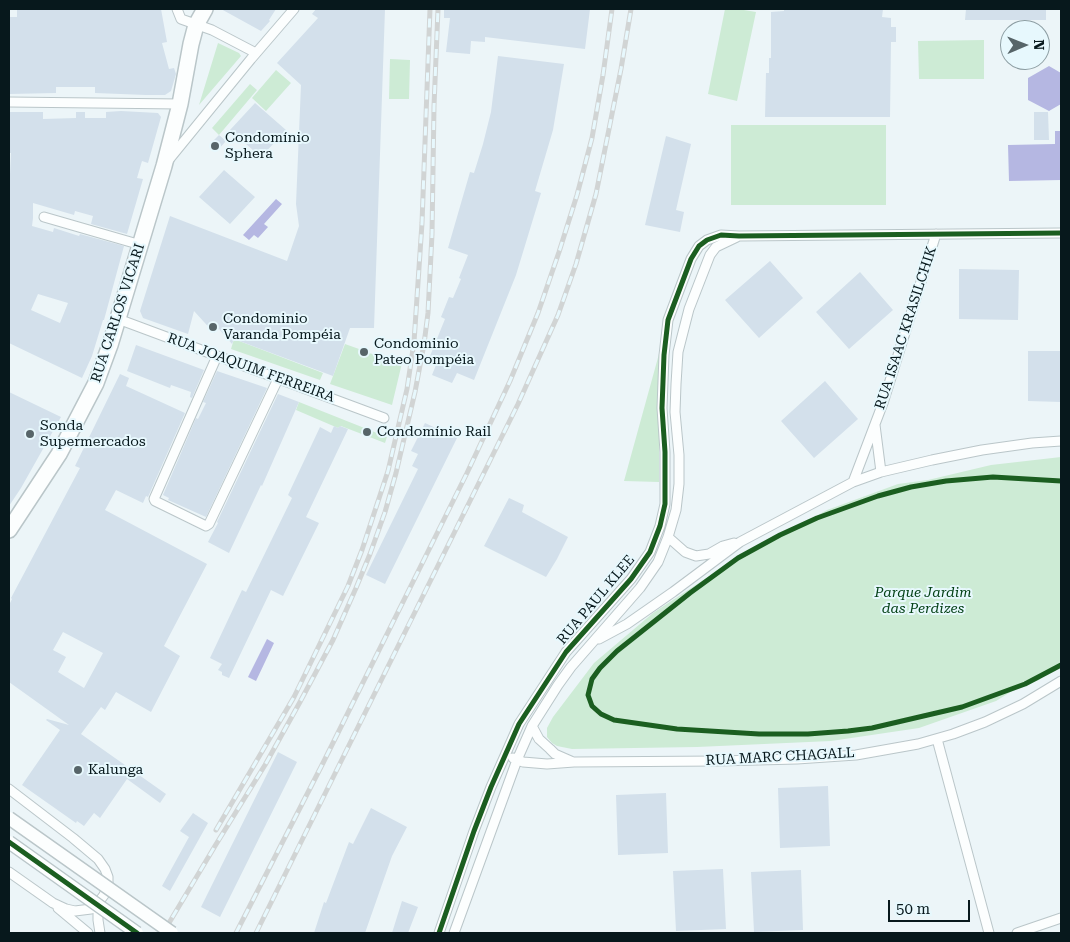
<!DOCTYPE html>
<meta charset="utf-8">
<style>
body{margin:0}
#map{position:relative;width:1070px;height:942px;overflow:hidden;background:#ecf5f8;font-family:"Roboto Serif",serif}
canvas{display:block}
.frame{position:absolute;inset:0;border:10px solid #07181c;pointer-events:none}
.north{position:absolute;left:1000px;top:20px;width:50px;height:50px;box-sizing:border-box;background:#e7f8fd;border:1px solid #8d9ea3;border-radius:50%;rotate:89deg;font-size:14px;font-weight:700;line-height:20px;text-align:center;color:#07181c}
.north::after{content:'';display:block;margin:auto;width:18px;height:22px;background:#576569;clip-path:polygon(50% 0,100% 100%,50% 72%,0 100%)}
.scale{position:absolute;left:888px;top:900px;width:82px;height:22px;box-sizing:border-box;border:2px solid #07181c;border-top:0;padding-left:6px;font-size:15px;line-height:18px;white-space:nowrap;color:#07181c;-webkit-text-stroke:4px #e7f8fd;paint-order:stroke}
</style>
<div id="map">
<canvas width="1070" height="942"></canvas>
<div class="frame"></div>
<div class="north">N</div>
<div class="scale">50 m</div>
</div>
<script>
const context = document.querySelector('canvas').getContext('2d');
context.lineJoin = 'round';
function paint(path, color) {
  context.fillStyle = color;
  context.fill(path, 'evenodd');
}
function poly(rows) {
  const path = new Path2D();
  for (const r of rows) {
    path.moveTo(r[0], r[1]);
    for (let i = 2; i < r.length; i += 2) path.lineTo(r[i], r[i + 1]);
  }
  return path;
}
function trace(path, color, width, dash) {
  context.strokeStyle = color;
  context.lineWidth = width;
  context.lineCap = dash ? 'butt' : 'round';
  context.setLineDash(dash || []);
  context.stroke(path);
}
function drawText(font, color, halo, rows, align = 'center') {
  context.font = font + ' "Roboto Serif",serif';
  context.lineWidth = 4;
  context.setLineDash([]);
  context.textBaseline = 'middle';
  context.strokeStyle = halo;
  context.fillStyle = color;
  for (const [text, x, y, turn = 0] of rows) {
    context.save();
    context.translate(x, y);
    context.rotate((+turn || 0) * Math.PI / 180);
    context.textAlign = isNaN(turn) ? turn : align;
    if (halo) context.strokeText(text, 0, 0);
    context.fillText(text, 0, 0);
    context.restore();
  }
}
paint(poly([
 [725,9,738,9,756,12,737,101,708,94],
 [984,40,984,79,919,79,918,41],
 [218,43,239,53,241,56,199,105],
 [390,59,410,60,409,99,389,99],
 [276,70,291,83,266,111,252,98],
 [250,84,257,90,219,135,212,128],
 [731,125,886,125,886,205,731,205],
 [234,339,323,373,320,380,231,349],
 [345,344,359,349,358,353,368,356,369,353,402,363,392,405,330,384],
 [659,354,659,482,624,481],
 [299,402,387,437,385,443,341,426,338,428,296,410],
 [1061,457,1061,667,1050,671,1039,680,1017,688,996,701,919,728,831,741,697,747,572,749,557,746,552,743,547,737,547,728,553,717,594,663,653,613,746,552,786,533,827,510,898,484,928,480,991,465]
]), '#cdebd5');
paint(poly([
 [1049,66,1061,73,1061,104,1049,111,1028,100,1028,78],
 [1055,131,1061,131,1061,180,1009,181,1008,145,1055,144],
 [276,199,282,204,264,224,268,227,258,238,254,235,249,240,243,235],
 [267,639,274,643,256,681,248,677]
]), '#b5b7e2');
paint(poly([
 [17,9,161,9,167,42,162,43,169,69,174,68,176,74,171,91,165,95,146,95,95,93,95,87,56,87,56,93,10,94,10,86,9,86,9,17,17,17],
 [221,9,276,9,269,20,270,21,261,31],
 [316,9,385,9,374,328,350,328,333,376,234,339,232,344,219,329,214,333,194,311,188,334,143,318,140,311,170,216,287,261,299,226,296,204,301,85,277,63,318,18,312,14],
 [444,9,590,9,585,49,485,37,485,42,471,41,470,54,446,52,450,18,444,18],
 [784,9,883,9,882,17,891,18,891,27,896,27,896,42,891,42,890,117,765,117,766,73,769,73,769,58,771,58,771,12,784,11],
 [966,9,1046,9,1046,20,965,20],
 [498,56,564,64,553,130,535,191,541,193,516,275,474,380,457,373,452,383,432,375,436,365,429,362,430,356,445,319,441,317,449,297,453,298,461,279,459,278,468,255,448,248,470,172,474,173,483,144,491,112],
 [255,103,286,130,261,157,230,130],
 [121,111,158,113,161,117,148,163,142,161,137,178,143,179,127,234,91,224,93,216,75,211,74,215,33,203,33,218,32,226,53,232,54,228,79,236,80,234,124,246,104,320,103,320,92,356,82,378,9,343,9,174,10,174,11,153,9,153,9,112,43,112,43,119,76,118,76,112,85,112,85,118,106,118,106,112],
 [38,294,68,303,60,323,31,310],
 [1034,112,1048,112,1049,140,1034,140],
 [219,135,226,141,217,151,210,144],
 [666,136,691,144,676,210,684,212,680,232,645,225],
 [224,170,255,197,230,224,199,197],
 [770,261,803,298,759,338,725,300],
 [959,269,1019,270,1018,320,959,319],
 [860,272,893,310,849,349,816,312],
 [136,345,204,370,192,398,190,397,191,392,171,385,170,388,127,371],
 [1028,351,1061,351,1061,402,1028,401],
 [217,371,267,388,206,517,168,500,169,498,163,495,196,418,198,419,206,403,203,402],
 [120,374,129,378,126,386,185,413,148,497,146,496,143,503,116,490,105,510,207,564,164,646,180,656,151,712,116,692,105,710,101,707,81,734,166,794,160,803,127,779,100,818,94,813,84,826,77,821,76,823,22,785,60,730,46,720,47,719,69,725,9,682,9,605,12,599,11,598,80,468,75,466],
 [63,632,103,653,84,688,58,672,66,657,53,650],
 [825,381,858,419,814,458,781,421],
 [9,392,61,417,21,488,9,506],
 [278,394,299,402,262,486,261,485,229,553,208,542,218,523,217,522],
 [425,423,457,438,385,584,366,575,418,469,412,466,418,454,411,451],
 [334,426,338,428,340,426,348,429,306,517,319,523,283,596,271,590,229,678,222,675,222,672,218,670,222,664,210,658,242,590,246,592,292,498,288,495,320,427,331,433],
 [509,498,524,505,522,512,568,537,557,559,546,577,484,546],
 [278,752,297,762,220,917,201,907],
 [828,786,830,846,780,848,778,788],
 [666,793,668,853,618,855,616,795],
 [371,808,407,827,392,856,365,933,314,933,324,902,326,903,349,842,353,844],
 [193,813,208,823,170,891,162,886,189,837,180,831],
 [723,869,726,929,676,931,673,871],
 [801,870,803,930,754,932,751,872],
 [402,901,418,907,408,933,392,933]
]), '#d3e0eb');
const street = poly([
 [177,9,181,19,212,30,256,53],
 [9,102,180,104],
 [167,162,251,59,294,9],
 [44,217,141,245],
 [118,319,384,418],
 [217,356,154,499,155,501,206,526,209,524,278,379],
 [875,425,881,472],
 [853,482,883,403,936,234],
 [668,537,685,552,696,556,709,554,723,546,734,543],
 [599,639,627,624,673,592,740,542,853,482,881,472,932,460,982,450,1032,443,1061,441],
 [532,726,539,739,550,749,555,754,571,761],
 [937,739,989,933],
 [513,758,523,762,547,764,574,762,719,761,797,759,856,755,918,744,953,734,985,722,1023,704,1061,681],
 [9,789,73,838,98,859,105,869,108,877,108,885,104,895,98,903,91,909,75,911,66,909,53,903,9,872],
 [98,903,98,920,100,933],
 [58,908,88,933],
 [439,933,474,831,491,787,519,724,566,652,631,579,650,552,660,526,665,504,665,452,662,408,664,355,668,320,691,259,699,246,707,240,721,235,739,236,1061,233],
 [454,933,517,760,532,726,558,685,571,667,640,588,658,562,668,537,676,510,679,484,679,455,675,412,676,384,678,352,689,309,710,255,716,247,737,237],
 [1017,933,1061,918]
]);
const primary = poly([
 [9,530,59,454,96,383,110,345,164,166,180,104,191,44,196,25,205,9]
]);
trace(street, '#bac6c9', 11);
trace(primary, '#bac6c9', 18);
trace(street, '#fcfefe', 9);
trace(primary, '#fcfefe', 15);
const rail = poly([
 [216,830,294,697,348,586,362,550,388,471,407,389,414,342,422,223,430,9],
 [163,933,215,846,265,765,300,702,333,640,356,588,370,554,385,512,396,473,415,392,424,344,428,313,432,234,434,106,438,9],
 [236,933,323,763,467,473,510,381,538,313,559,252,577,195,592,138,603,75,612,9],
 [256,933,518,404,558,315,576,264,596,194,621,69,631,9]
]);
trace(rail, '#d1d4d4', 5);
trace(rail, '#e7f8fd', 3, [9]);
const secondaryBridge = poly([
 [9,818,172,933],
 [9,842,137,933]
]);
trace(secondaryBridge, '#bac6c9', 15, []);
trace(secondaryBridge, '#fcfefe', 12);
trace(poly([
 [1061,481,993,477,946,481,911,487,878,496,817,518,780,535,738,558,690,593,617,651,600,668,592,679,588,695,592,706,601,714,614,720,677,729,759,734,808,734,848,731,872,728,962,707,1025,684,1061,665],
 [9,842,137,933],
 [439,933,474,831,491,787,519,724,566,652,631,579,650,552,660,526,665,504,665,452,662,408,664,355,668,320,691,259,699,246,707,240,721,235,739,236,1061,233]
]), '#1b5e20', 5);
for (const [x, y, r, color] of [
 [215,146,5,"#576569"],
 [213,327,5,"#576569"],
 [364,352,5,"#576569"],
 [367,432,5,"#576569"],
 [30,434,5,"#576569"],
 [78,770,5,"#576569"]
]) {
  const dot = new Path2D();
  dot.arc(x, y, r, 0, 2 * Math.PI);
  context.fillStyle = color;
  context.fill(dot);
  trace(dot, '#e7f8fd', 2);
}
drawText('14px', '#07181c', '#e7f8fd', [
 ["Condomínio",225,138],
 ["Sphera",225,154],
 ["Condominio",223,319],
 ["Varanda Pompéia",223,335],
 ["Condominio",374,344],
 ["Pateo Pompéia",374,360],
 ["Sonda",40,426],
 ["Supermercados",40,442],
 ["Condomínio Rail",377,432],
 ["Kalunga",88,770]
], 'left');
drawText('14px', '#07181c', '#e7f8fd', [
 ["RUA CARLOS VICARI",118,313,-72],
 ["RUA ISAAC KRASILCHIK",906,328,-72],
 ["RUA JOAQUIM FERREIRA",251,368,20],
 ["RUA PAUL KLEE",596,600,-50],
 ["RUA MARC CHAGALL",780,757,-3]
]);
drawText('italic 14px', '#044116', '#e7f8fd', [
 ["Parque Jardim",923,593],
 ["das Perdizes",923,609]
]);
</script>
